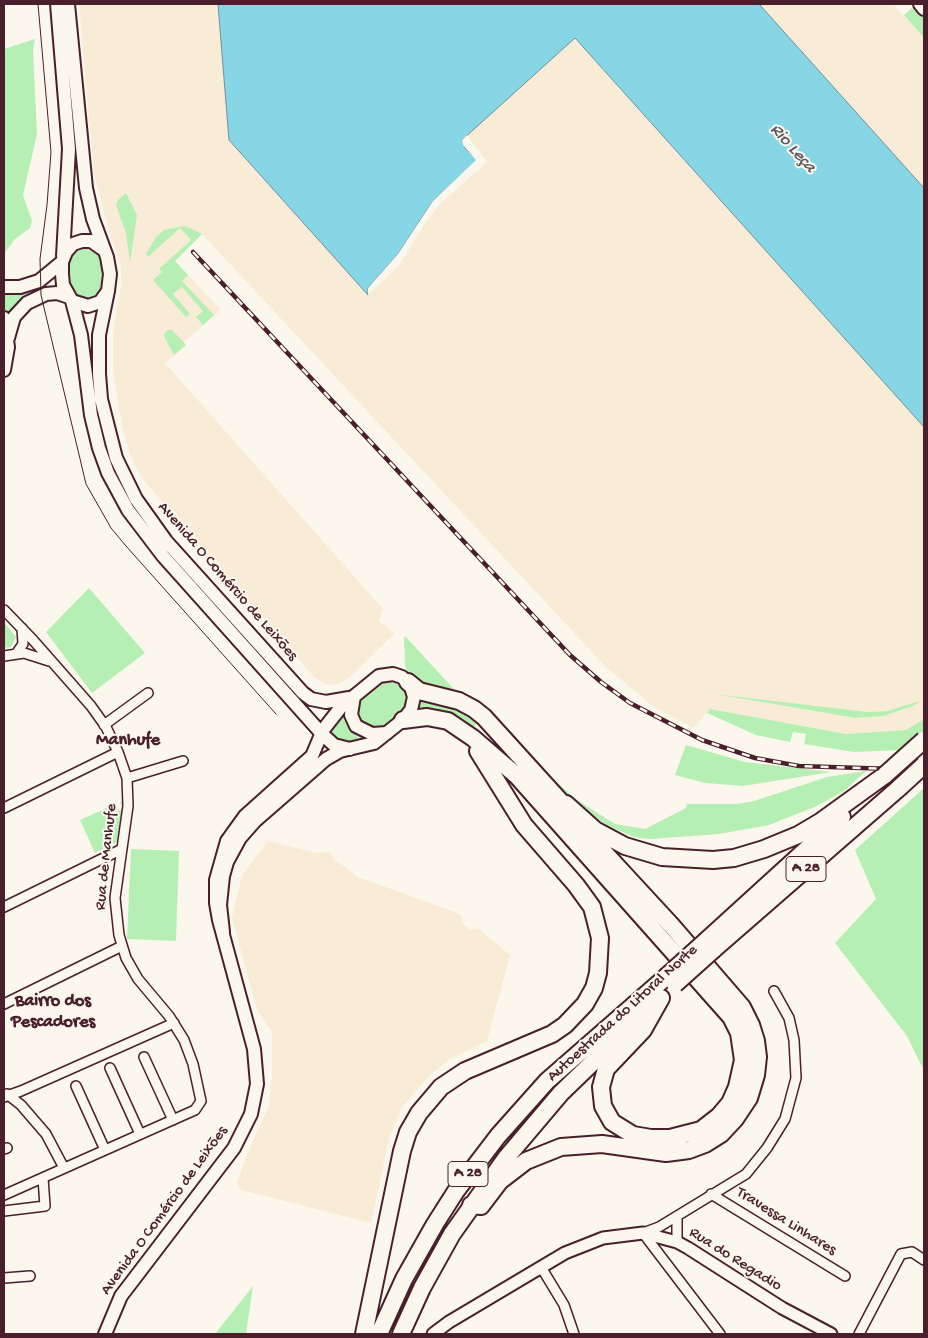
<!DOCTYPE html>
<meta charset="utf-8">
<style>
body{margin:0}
#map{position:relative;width:928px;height:1338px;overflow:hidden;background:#fbf7ec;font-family:"Gochi Hand",sans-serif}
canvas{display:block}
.frame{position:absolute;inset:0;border:5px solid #4a1f2b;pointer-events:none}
</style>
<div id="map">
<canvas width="928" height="1338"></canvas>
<div class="frame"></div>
</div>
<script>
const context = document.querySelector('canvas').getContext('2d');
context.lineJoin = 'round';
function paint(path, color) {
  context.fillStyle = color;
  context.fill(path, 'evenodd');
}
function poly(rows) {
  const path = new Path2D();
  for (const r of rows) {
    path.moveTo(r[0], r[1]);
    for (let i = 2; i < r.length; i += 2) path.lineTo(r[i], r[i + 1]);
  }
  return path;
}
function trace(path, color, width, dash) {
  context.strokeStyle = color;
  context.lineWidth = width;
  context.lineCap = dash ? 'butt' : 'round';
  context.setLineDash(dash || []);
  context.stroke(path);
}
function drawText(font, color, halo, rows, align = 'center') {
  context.font = font + ' "Gochi Hand",sans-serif';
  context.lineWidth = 4;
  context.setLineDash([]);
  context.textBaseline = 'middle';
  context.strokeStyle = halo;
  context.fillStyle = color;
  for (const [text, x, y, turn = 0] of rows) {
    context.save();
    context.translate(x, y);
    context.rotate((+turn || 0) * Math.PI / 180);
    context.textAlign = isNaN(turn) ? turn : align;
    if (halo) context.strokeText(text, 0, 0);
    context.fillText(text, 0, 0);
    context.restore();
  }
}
paint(poly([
 [79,4,218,4,229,140,368,295,400,264,427,220,441,203,487,162,467,135,574,38,924,427,924,719,906,730,846,734,710,709,693,728,651,705,606,667,202,234,175,261,221,310,184,342,186,345,165,363,383,609,379,622,387,626,394,634,353,674,339,684,327,685,315,678,141,477,131,457,122,425,113,371,113,331,121,287,121,267,105,216,94,173],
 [718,695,868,712,887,711,918,702,902,711,884,716,856,718],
 [759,4,893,4,924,38,924,188],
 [268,841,316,853,330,852,333,858,358,877,460,914,464,925,470,930,478,928,510,955,487,1041,450,1059,429,1076,403,1106,390,1135,371,1223,242,1190,237,1183,246,1157,269,1105,272,1074,272,1032,257,1010,232,918,242,875]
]), '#f8ecd6');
paint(poly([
 [915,5,924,19,924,38,904,15],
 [35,39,33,51,37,134,23,195,32,221,30,228,15,239,4,254,4,49],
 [126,193,137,215,130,262,126,233,116,205,118,200],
 [185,226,202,234,175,261,188,275,182,281,214,315,203,325,196,317,203,311,182,287,173,294,190,314,186,317,153,280,162,272,159,269,191,240,180,228,148,257,146,254,156,237,164,230],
 [83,247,99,255,102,267,101,288,92,298,86,300,78,299,73,294,69,284,68,266,69,256,75,249],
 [38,289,38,291,25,299,7,318,4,309,4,293,13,294],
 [168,330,172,330,186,345,174,355,165,338,164,334],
 [89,588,145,653,92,693,46,632],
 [4,622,16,637,11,647,4,648],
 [404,637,406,637,462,698,425,689,407,674,405,664],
 [388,678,402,682,408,693,406,708,381,729,374,730,363,725,356,712,360,698,376,683],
 [714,694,868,712,887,711,920,701,913,706,884,716,856,718],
 [418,698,453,707,467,713,477,723,469,730,414,714],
 [710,709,846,734,906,730,924,719,924,749,854,752,804,744,806,734,793,732,790,742,756,735,707,713],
 [343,711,344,720,350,730,358,737,368,741,341,743,325,733],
 [686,745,745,762,831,772,743,786,705,783,675,775],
 [866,771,844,791,817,806,769,825,719,834,650,839,634,837,606,825,572,799,554,780,577,800,615,824,645,829,686,808,687,804,737,804,754,801,827,777],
 [924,788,924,1071,907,1036,835,943,876,899,855,850],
 [125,801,119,841,95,853,80,820,113,805,116,811,123,809,120,802],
 [131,849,179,851,176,941,127,939],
 [253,1286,246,1334,215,1334]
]), '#b6efb3');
const water = poly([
 [218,4,759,4,924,188,924,427,575,38,462,140,465,148,477,160,433,201,398,254,368,288,368,295,229,140,218,4]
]);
paint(water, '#87d6e6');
trace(water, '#6f8d9b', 1);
paint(poly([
 [467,135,468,137,464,141,465,144,479,161,434,203,400,256,368,295,368,288,398,254,433,201,476,160,463,145,462,140]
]), '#fbf7ec');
const minor = poly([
 [4,610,33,640,91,706,106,727,118,752,127,778,128,806,115,898,119,935,126,958,138,979,169,1016,184,1040,193,1064,201,1101,195,1110,4,1195],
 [16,654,23,644,22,628],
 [4,656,24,653,49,661],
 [104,725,148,693],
 [127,778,183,761],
 [4,808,118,752],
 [4,907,122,849],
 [4,1004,122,946],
 [144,1057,173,1120],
 [110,1068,140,1134],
 [76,1086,105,1150],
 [7,1094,21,1105,46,1134,64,1168],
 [4,1097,21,1091,174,1023],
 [4,1149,7,1148],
 [711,1194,845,1276],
 [4,1211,45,1206,43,1178],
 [677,1242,677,1216],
 [541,1267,564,1305,574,1334],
 [4,1278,30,1276],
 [720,1334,643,1233,659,1227,746,1174,767,1148,785,1119,796,1078,794,1040,789,1018,774,991],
 [859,1334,901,1254,912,1252,924,1260]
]);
const tertiary = poly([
 [433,1334,449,1322,565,1253,603,1238,643,1233,677,1242,688,1248,782,1308,831,1334]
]);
const secondary = poly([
 [57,4,69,149,63,256],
 [68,4,86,188,93,219,107,257,110,274,108,291,100,302,88,306,72,301,63,285,62,274,62,262,66,252,73,244,82,241,91,241,104,250],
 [920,4,924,9],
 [4,287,20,287,39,281,62,262],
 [108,291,99,335,99,374,101,399,116,458,136,499,166,541,303,693,311,699,326,702,349,698],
 [72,301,81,335,91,415,99,448,108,473,128,510,163,556,322,734,334,745,350,749],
 [4,318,8,347,4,370],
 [8,338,14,317,27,303,46,294,57,293,69,297],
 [354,696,351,715,356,726,372,734,387,733],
 [105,1334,121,1296,234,1148,251,1114,257,1084,254,1049,219,920,216,903,216,880,227,841,245,816,312,756,323,730,341,707,379,676,393,674,402,677,411,687,414,697,411,710,403,720,374,743,340,751,326,759,255,821,240,838,227,862,223,876,220,905,223,932]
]);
const motorway = poly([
 [408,682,419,691,459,701,474,709,484,717,562,803,566,804,595,830,625,846,662,857,713,860,734,858,764,849,798,835,820,822,885,775],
 [403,720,427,717,448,721,473,738,517,776,731,1017,739,1033,743,1060,737,1087,730,1103,719,1116,701,1130,670,1138,651,1138,633,1135,612,1122,603,1106,601,1087,606,1069,643,1030,661,998],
 [707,940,842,817],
 [713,950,899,788],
 [471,1205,481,1206,500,1181,526,1161,561,1147,602,1144,666,1153,689,1150,705,1144,721,1134,735,1119,749,1098,756,1075,758,1057,756,1041,751,1025,742,1007,672,926,564,809,562,803],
 [364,1334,402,1151,408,1132,419,1113,441,1087,465,1071,552,1034,565,1025,585,1004,594,988,598,973,600,938,592,907,576,885,524,825,478,751],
 [379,1334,404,1279,435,1224,456,1191,498,1136,547,1081,666,977],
 [401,1334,422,1288,452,1234,506,1158,561,1093,650,1007]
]);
trace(minor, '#4a1f2b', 12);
trace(tertiary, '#4a1f2b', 15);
trace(secondary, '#4a1f2b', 16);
trace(motorway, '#4a1f2b', 20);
trace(minor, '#fbf7ec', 9);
trace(tertiary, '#fbf7ec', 11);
trace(secondary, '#fbf7ec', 12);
trace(motorway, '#fbf7ec', 16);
trace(poly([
 [38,4,51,152,47,205,40,259,41,295,86,484,111,528,126,546,276,714]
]), '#4a1f2b', 1);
const rail = poly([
 [193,252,570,655,601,682,630,703,702,740,755,758,799,766,924,770]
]);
trace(rail, '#4a1f2b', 4.5);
trace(rail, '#fbf7ec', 2.5, [8]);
const motorwayBridge = poly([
 [885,775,924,740],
 [899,788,924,765],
 [666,977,707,940],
 [675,984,713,950]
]);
trace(motorwayBridge, '#4a1f2b', 20, []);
trace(motorwayBridge, '#fbf7ec', 16);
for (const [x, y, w] of [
 [806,869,40],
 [468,1174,40]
]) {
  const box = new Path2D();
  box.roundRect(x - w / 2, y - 12.5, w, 25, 4);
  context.fillStyle = '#fbf7ec';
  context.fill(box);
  trace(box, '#4a1f2b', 1);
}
drawText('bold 15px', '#4a1f2b', null, [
 ["A 28",806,869],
 ["A 28",468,1174]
]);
drawText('16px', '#4a1f2b', '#fbf7ec', [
 ["Avenida O Comércio de Leixões",227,582,49],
 ["Rua de Manhufe",107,857,-84],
 ["Autoestrada do Litoral Norte",623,1014,-42],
 ["Avenida O Comércio de Leixões",165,1211,-54],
 ["Travessa Linhares",786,1222,32],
 ["Rua do Regadio",735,1260,32]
]);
drawText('italic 18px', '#5c5663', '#fbf7ec', [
 ["Rio Leça",792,149,48]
]);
drawText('bold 18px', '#4a1f2b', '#fbf7ec', [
 ["Manhufe",128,741],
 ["Bairro dos",53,1002],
 ["Pescadores",53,1023]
]);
</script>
